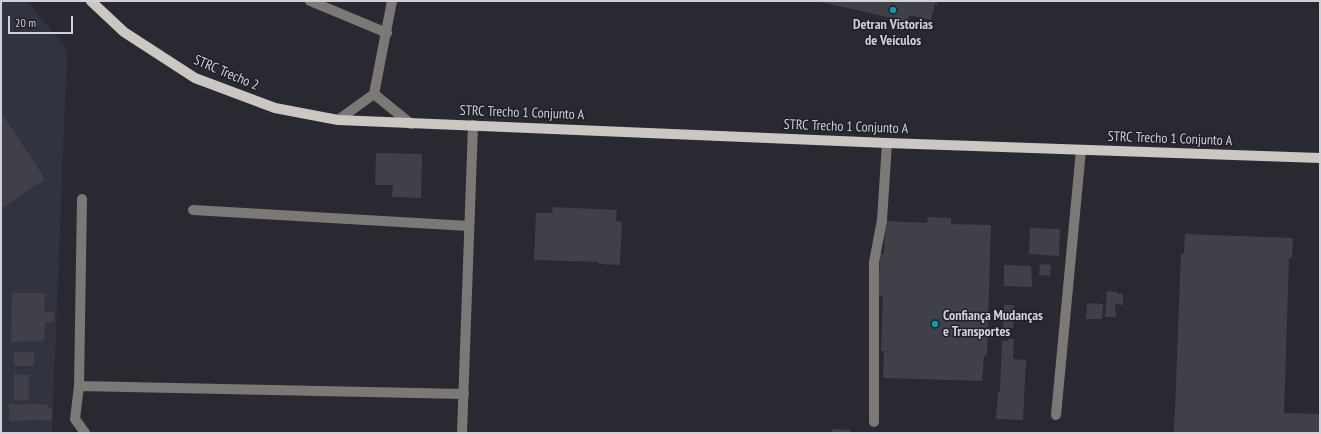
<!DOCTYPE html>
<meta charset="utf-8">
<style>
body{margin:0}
#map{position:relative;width:1321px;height:434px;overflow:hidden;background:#292a31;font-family:"PT Sans Narrow",sans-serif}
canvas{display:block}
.frame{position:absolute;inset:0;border:2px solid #d0d1d6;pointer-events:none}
.scale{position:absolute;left:8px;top:16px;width:65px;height:18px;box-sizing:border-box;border:2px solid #d0d1d6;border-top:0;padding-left:5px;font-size:12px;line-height:14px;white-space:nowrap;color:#d0d1d6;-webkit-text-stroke:3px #1f2027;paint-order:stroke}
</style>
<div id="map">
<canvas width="1321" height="434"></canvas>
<div class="frame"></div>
<div class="scale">20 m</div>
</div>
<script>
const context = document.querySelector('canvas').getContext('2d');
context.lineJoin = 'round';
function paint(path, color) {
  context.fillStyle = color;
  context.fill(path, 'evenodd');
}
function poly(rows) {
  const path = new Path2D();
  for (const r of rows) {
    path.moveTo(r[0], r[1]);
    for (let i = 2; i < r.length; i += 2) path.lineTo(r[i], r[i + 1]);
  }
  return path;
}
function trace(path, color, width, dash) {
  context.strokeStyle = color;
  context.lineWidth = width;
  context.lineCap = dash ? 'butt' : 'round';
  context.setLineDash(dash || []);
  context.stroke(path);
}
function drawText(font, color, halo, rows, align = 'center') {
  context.font = font + ' "PT Sans Narrow",sans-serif';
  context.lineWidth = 3;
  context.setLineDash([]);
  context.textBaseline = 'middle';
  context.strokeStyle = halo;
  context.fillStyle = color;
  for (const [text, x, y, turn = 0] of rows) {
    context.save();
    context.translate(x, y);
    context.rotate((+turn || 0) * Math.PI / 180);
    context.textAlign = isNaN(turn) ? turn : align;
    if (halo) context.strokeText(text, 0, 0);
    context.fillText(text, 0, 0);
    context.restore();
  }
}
paint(poly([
 [1,1,27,1,67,49,52,433,1,433]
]), '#323340');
paint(poly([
 [817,1,938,1,937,5,935,4,931,20,909,15,908,22],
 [1,113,45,179,1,209],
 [376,153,422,154,421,198,392,197,393,185,375,185],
 [553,207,617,210,616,221,622,222,620,265,599,264,599,262,534,260,536,213,552,213],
 [928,217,951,218,951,224,991,225,987,356,984,355,982,381,883,378,884,351,881,351,883,296,878,296,880,254,884,254,885,221,927,223],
 [1030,228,1060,229,1059,256,1029,254],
 [1185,234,1293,238,1292,258,1289,258,1284,413,1320,414,1319,433,1174,433,1181,254,1184,254],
 [1040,264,1051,265,1050,276,1039,275],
 [1004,265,1031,266,1032,287,1004,286],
 [1107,291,1117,292,1118,294,1123,294,1123,305,1115,304,1116,317,1105,317],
 [12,293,45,293,44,312,54,312,54,322,45,322,44,341,11,342],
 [1087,303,1103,304,1102,319,1086,319],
 [1004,305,1014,305,1013,328,1003,328],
 [1008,339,1014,339,1013,359,1026,360,1023,420,996,419,998,392,1000,392,1002,341,1008,341],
 [14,352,34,352,34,366,14,366],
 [14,374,29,375,29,400,14,400],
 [25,403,48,405,48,408,52,408,52,420,9,421,9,404,25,405],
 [832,429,851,430,850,433,831,433]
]), '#3f4048');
trace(poly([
 [310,1,387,33],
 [374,94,411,124],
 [338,120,374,94,392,1],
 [193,210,469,226],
 [79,386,82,199],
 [1056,415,1081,150],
 [874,422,874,262,882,220,887,143],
 [85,433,75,419,79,386,464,394],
 [462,433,473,125]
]), '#7b7875', 10);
trace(poly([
 [91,1,124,32,195,78,275,108,338,120,887,143,1320,158]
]), '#ccc7c0', 10);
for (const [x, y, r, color] of [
 [893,10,4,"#0f9aa8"],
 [935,324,4,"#0f9aa8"]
]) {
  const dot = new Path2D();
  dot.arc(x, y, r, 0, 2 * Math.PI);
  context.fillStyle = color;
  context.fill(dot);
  trace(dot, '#1f2027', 1.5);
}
drawText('bold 14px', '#d0d1d6', '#1f2027', [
 ["Detran Vistorias",893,25],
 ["de Veículos",893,41],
 ["Confiança Mudanças",943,316,"left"],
 ["e Transportes",943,332,"left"]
]);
drawText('14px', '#d0d1d6', '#1f2027', [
 ["STRC Trecho 2",226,73,23],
 ["STRC Trecho 1 Conjunto A",522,113,2],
 ["STRC Trecho 1 Conjunto A",846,127,2],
 ["STRC Trecho 1 Conjunto A",1170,139,2]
]);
</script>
